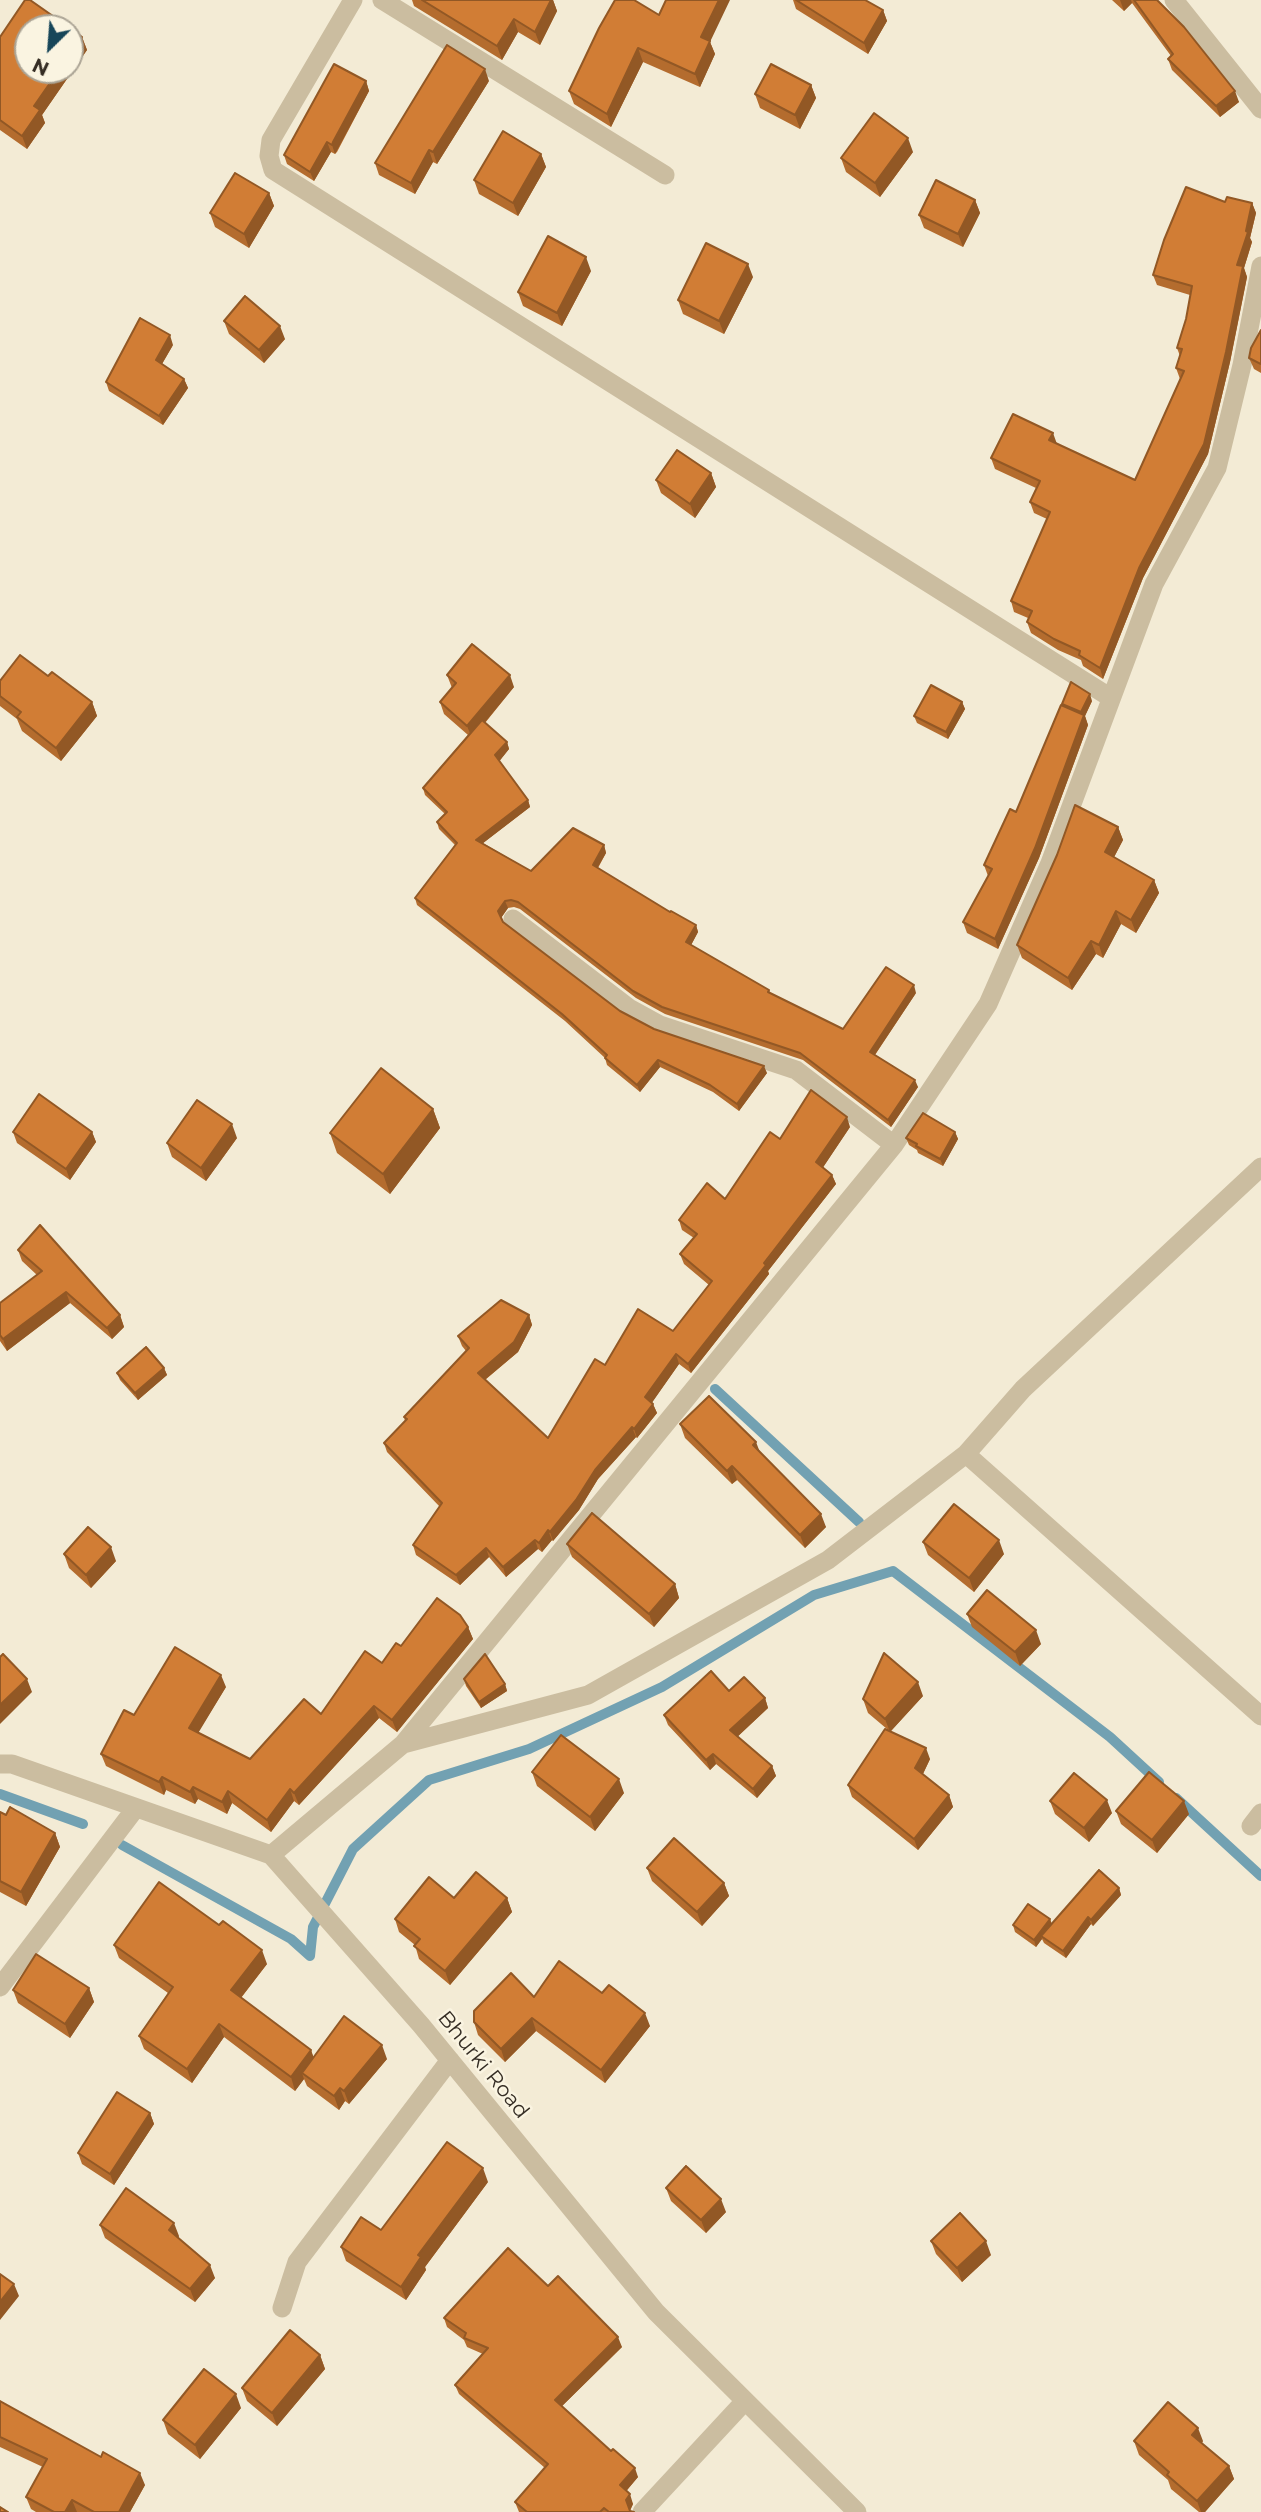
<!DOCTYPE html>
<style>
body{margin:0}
#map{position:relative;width:1261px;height:2512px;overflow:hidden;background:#f3ebd5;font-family:Montserrat,sans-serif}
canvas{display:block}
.north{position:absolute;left:14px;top:14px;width:70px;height:70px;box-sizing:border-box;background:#faf4e1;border:2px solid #aba495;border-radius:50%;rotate:205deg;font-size:19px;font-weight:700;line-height:28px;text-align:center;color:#352d24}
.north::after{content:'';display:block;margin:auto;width:24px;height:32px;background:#174659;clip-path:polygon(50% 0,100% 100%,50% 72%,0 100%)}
</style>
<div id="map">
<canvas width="1261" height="2512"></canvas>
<div class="north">N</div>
</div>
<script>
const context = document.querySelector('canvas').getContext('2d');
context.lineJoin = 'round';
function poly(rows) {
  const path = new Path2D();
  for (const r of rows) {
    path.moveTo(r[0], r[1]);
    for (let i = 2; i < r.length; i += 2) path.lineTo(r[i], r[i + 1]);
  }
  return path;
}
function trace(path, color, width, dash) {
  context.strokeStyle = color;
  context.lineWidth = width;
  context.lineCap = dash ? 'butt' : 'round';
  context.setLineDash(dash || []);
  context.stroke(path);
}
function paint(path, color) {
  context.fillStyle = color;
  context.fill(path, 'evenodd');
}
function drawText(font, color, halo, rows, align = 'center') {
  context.font = font + ' Montserrat,sans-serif';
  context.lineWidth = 5;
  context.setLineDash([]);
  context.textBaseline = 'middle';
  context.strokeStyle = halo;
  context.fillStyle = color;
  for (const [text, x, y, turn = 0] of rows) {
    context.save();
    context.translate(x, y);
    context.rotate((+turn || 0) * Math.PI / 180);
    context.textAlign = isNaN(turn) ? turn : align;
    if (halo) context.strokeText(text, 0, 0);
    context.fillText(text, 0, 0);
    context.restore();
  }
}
trace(poly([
 [715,1389,859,1522],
 [0,1794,83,1824],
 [1176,1798,1261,1876],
 [122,1845,291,1939,310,1956,313,1927,353,1849,429,1780,529,1749,662,1687,814,1595,893,1571,1110,1737,1159,1782]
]), '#72a1b2', 10);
trace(poly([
 [353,0,271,140,269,156,273,170,1111,698],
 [382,0,665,175],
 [1174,0,1261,109],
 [513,919,629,1008,660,1025,796,1070,894,1145],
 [966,1454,1261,1716],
 [403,1744,588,1695,828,1560,966,1454,1023,1389,1261,1167],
 [0,1764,12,1764,271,1855,421,2025,656,2312,857,2512],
 [1251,1826,1261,1813],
 [271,1855,403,1744,894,1145,988,1004,1050,863,1154,584,1217,468,1242,365,1261,266],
 [0,1987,135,1809],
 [282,2308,297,2262,450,2060],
 [642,2512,745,2401]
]), '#cbbda0', 19);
paint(poly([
 [412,0,553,0,557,11,540,45,518,32,502,60,414,6],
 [793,0,865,0,883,10,887,21,868,54,796,9],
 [1112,0,1157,0,1239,102,1220,117,1172,70,1168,59,1171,56,1132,3,1124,11],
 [659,15,710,42,715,54,700,87,643,62,611,127,574,104,569,91],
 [0,37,82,37,87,50,42,115,45,123,27,149,0,130],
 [366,81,369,91,337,152,335,154,331,152,314,181,287,164,284,155],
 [489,81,437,164,433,162,415,194,379,175,375,163],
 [811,85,816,98,800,129,760,108,755,94],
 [913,152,880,197,846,172,841,158],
 [541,154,546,167,518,216,479,194,474,180],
 [269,193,274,206,249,248,215,227,210,213],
 [975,200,980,213,963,247,924,228,919,215],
 [1225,202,1252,203,1256,213,1250,238,1252,242,1244,268,1247,277,1230,362,1208,454,1143,578,1103,679,1083,666,1081,660,1058,650,1031,633,1027,622,1028,618,1014,612,1011,601,1047,519,1034,513,1030,502,1036,488,995,469,991,458,1057,444,1135,480,1180,379,1176,368,1180,356,1177,348,1186,319,1190,295,1157,285,1153,275],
 [591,271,562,326,523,306,518,292],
 [753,277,724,334,683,314,678,300],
 [224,321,285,339,264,363,229,334],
 [1261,330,1261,373,1254,369,1249,358],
 [173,345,162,364,184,379,188,388,163,425,109,391,106,382],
 [711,473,716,487,695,518,661,493,656,480],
 [447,675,514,687,485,723,507,742,509,749,499,761,528,800,530,807,483,843,531,871,604,845,606,853,598,868,670,912,696,925,698,932,691,945,769,990,770,993,843,1029,916,993,875,1055,918,1087,891,1127,803,1060,665,1014,636,998,520,909,514,907,508,908,501,918,503,922,620,1011,654,1029,767,1073,739,1111,713,1092,660,1067,640,1092,607,1065,605,1058,565,1021,417,905,415,898,455,845,439,829,437,822,445,814,425,795,423,788,468,735,444,714,440,702,452,688],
 [48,676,92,702,97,716,61,761,22,731,17,719,0,706,0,681],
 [1092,701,1085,716,1088,725,1039,858,998,949,967,933,963,922,988,876,984,865,1016,812,1063,707,1062,704],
 [962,702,965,709,948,739,917,723,914,716],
 [1118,827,1123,840,1114,857,1154,880,1159,893,1136,933,1121,924,1103,958,1096,954,1072,990,1022,958,1017,945],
 [433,1109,440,1128,390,1194,337,1153,330,1133],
 [850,1127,823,1167,832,1175,836,1184,768,1271,769,1274,691,1373,679,1364,652,1402,657,1413,637,1438,636,1437,598,1479,579,1510,553,1541,552,1540,542,1552,538,1549,506,1577,489,1557,460,1585,416,1555,413,1545,440,1507,387,1452,384,1443,405,1421,404,1417,466,1351,462,1346,458,1336,529,1315,532,1325,518,1352,485,1380,548,1438,605,1365,673,1331,709,1285,684,1264,680,1254,694,1238,682,1230,679,1220,725,1199,780,1139],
 [13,1132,92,1132,96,1142,70,1180,17,1143],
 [955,1132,958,1139,943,1166,918,1153,917,1150,909,1145,906,1138],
 [237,1138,206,1181,172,1157,167,1143],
 [18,1250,120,1315,124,1327,112,1339,70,1303,7,1351,0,1341,0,1303,37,1275,22,1261],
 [164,1368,167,1375,138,1400,120,1380,117,1373],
 [680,1424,760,1452,826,1527,805,1548,737,1480,732,1484,685,1438],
 [923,1542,1004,1554,974,1592,928,1555],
 [567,1544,675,1584,679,1598,654,1627,572,1557],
 [64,1554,116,1561,91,1588,69,1568],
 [967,1614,1041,1644,1020,1666,972,1627],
 [468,1627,473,1639,397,1732,379,1718,299,1805,294,1801,271,1832,232,1803,227,1814,198,1799,195,1804,166,1790,164,1795,106,1766,101,1754,134,1715,226,1687,198,1732,250,1759,321,1714,401,1646],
 [464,1679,505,1684,507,1691,481,1708,466,1686],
 [729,1691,765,1698,768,1708,737,1737,772,1766,776,1776,757,1798,716,1764,710,1770,668,1725,664,1715],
 [923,1696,891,1731,930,1759,923,1774,949,1795,953,1807,918,1850,852,1797,848,1785,887,1729,868,1713,863,1699],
 [532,1772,624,1793,595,1831,537,1786],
 [1050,1801,1112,1813,1089,1842,1055,1814],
 [1116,1811,1189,1814,1157,1853,1121,1824],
 [0,1812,55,1833,60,1847,26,1906,0,1892],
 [647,1868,724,1883,729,1896,702,1926,652,1881],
 [1119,1888,1121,1895,1093,1926,1091,1924,1066,1958,1044,1943,1042,1939,1036,1947,1015,1932,1013,1925,1050,1919,1052,1924],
 [454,1898,507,1898,512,1912,450,1985,419,1959,415,1945,399,1932,395,1919],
 [114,1945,267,1964,241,1998,311,2050,313,2057,387,2059,349,2104,345,2101,339,2110,307,2086,304,2079,295,2091,224,2037,192,2083,144,2049,139,2036,168,1993,119,1958],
 [89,1988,94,2002,70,2038,18,2003,13,1990],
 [534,1997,650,2026,605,2083,536,2031,505,2062,478,2035,474,2022],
 [150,2113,154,2124,114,2185,82,2164,78,2153],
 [488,2182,425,2267,426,2270,406,2300,346,2261,341,2247],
 [666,2188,726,2212,706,2233,671,2201],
 [100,2225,179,2236,178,2238,215,2278,195,2302,105,2238],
 [931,2241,991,2255,962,2282,936,2254],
 [548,2286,622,2347,562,2406,638,2477,626,2491,633,2504,630,2511,634,2512,519,2512,515,2502,545,2468,459,2394,455,2385,483,2354,467,2347,464,2340,447,2327,444,2318],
 [320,2355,325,2369,277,2426,247,2401,242,2388],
 [0,2401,145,2485,130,2512,36,2512,31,2509,26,2497,43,2467,0,2447],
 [241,2408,200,2459,168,2434,163,2420],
 [1134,2441,1203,2441,1202,2443,1229,2466,1234,2479,1205,2512,1199,2512,1171,2489,1168,2480,1139,2455]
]), '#b46c2e');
paint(poly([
 [551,0,553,0,557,11,540,45,535,32],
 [719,0,730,0,710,42,715,54,700,87,695,74,701,37],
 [1120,0,1131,0,1132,3,1124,11],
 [883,10,887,21,868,54,864,43],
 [514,19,518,32,502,60,497,46],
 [82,37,87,50,42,115,45,123,27,149,22,136,34,106,59,70,70,70,70,54],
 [638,48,643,62,611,127,607,114],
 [485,69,489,81,437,164,433,152],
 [366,81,369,91,335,154,332,145],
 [811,85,816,98,800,129,795,115],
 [1235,91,1239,102,1220,117,1216,106],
 [908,138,913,152,880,197,875,183],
 [327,142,331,152,314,181,310,172],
 [429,150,433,162,415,194,411,183],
 [541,154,546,167,518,216,513,203],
 [269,193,274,206,249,248,244,234],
 [975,200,980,213,963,247,958,234],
 [1252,203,1256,213,1250,238,1252,242,1244,268,1247,277,1230,362,1208,454,1143,578,1103,679,1100,668,1237,265],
 [586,257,591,271,562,326,557,313],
 [748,264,753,277,724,334,719,321],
 [280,326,285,339,264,363,259,350],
 [170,335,173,345,159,369,156,360],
 [184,379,188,388,163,425,159,416],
 [1053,433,1057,444,1049,440],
 [711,473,716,487,695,518,690,504],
 [510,675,514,687,472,738,467,726],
 [1090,694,1092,701,1085,716,1088,725,1039,858,998,949,995,939,1083,718,1081,712],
 [92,702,97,716,61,761,56,748],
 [962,702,965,709,948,739,946,732],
 [507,742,509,749,498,763,495,755],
 [528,800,530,807,478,847,476,840],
 [1118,827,1123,840,1110,865,1105,852],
 [604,845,606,853,595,872,593,865],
 [1154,880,1159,893,1136,933,1131,920],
 [505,901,508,908,501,918,498,911],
 [1116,911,1121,924,1103,958,1099,945],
 [696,925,698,932,689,949,686,942],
 [1091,941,1096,954,1072,990,1068,978],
 [914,985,916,993,872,1059,870,1052],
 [658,1060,660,1067,640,1092,637,1085],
 [764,1066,767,1073,739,1111,737,1104],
 [915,1080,918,1087,891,1127,888,1120],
 [433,1109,440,1128,390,1194,383,1174],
 [847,1117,850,1127,820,1172,816,1162],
 [232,1124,237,1138,206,1181,201,1168],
 [92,1132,96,1142,70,1180,66,1169],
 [955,1132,958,1139,943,1166,940,1159],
 [832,1175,836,1184,768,1271,769,1274,691,1373,688,1364],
 [66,1292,70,1303,7,1351,3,1339],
 [120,1315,124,1327,112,1339,107,1328],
 [529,1315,532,1325,518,1352,481,1383,478,1373],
 [676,1354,679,1364,649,1407,645,1397],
 [164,1368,167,1375,138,1400,135,1393],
 [653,1404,657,1413,637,1438,634,1429],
 [632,1427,636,1437,598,1479,579,1510,553,1541,550,1532,595,1470],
 [756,1442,761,1455,753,1445],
 [732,1466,737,1480,732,1484,727,1471],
 [821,1514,826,1527,805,1548,800,1535],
 [548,1530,552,1540,542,1552,539,1543],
 [535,1540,538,1549,506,1577,503,1567],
 [999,1540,1004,1554,974,1592,969,1578],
 [111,1547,116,1561,91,1588,86,1575],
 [486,1548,489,1557,460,1585,456,1575],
 [675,1584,679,1598,654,1627,649,1614],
 [468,1627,473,1639,397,1732,392,1720],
 [1036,1630,1041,1644,1020,1666,1015,1652],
 [221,1675,226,1687,194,1740,189,1728],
 [27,1679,32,1692,0,1724,0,1705],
 [918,1682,923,1696,890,1732,885,1719],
 [505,1684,507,1691,481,1708,479,1702],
 [765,1698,768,1708,734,1740,730,1730],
 [374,1706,379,1718,299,1805,294,1793],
 [926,1748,930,1759,920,1780,915,1768],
 [713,1754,716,1764,710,1770,706,1760],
 [772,1766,776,1776,757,1798,753,1789],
 [162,1777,166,1790,164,1795,159,1782],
 [619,1779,624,1793,595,1831,590,1817],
 [193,1787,198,1799,195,1804,190,1792],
 [290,1789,294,1801,271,1832,267,1820],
 [228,1791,232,1803,227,1814,222,1802],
 [949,1795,953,1807,918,1850,914,1839],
 [1107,1800,1112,1813,1089,1842,1084,1828],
 [1184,1801,1189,1814,1157,1853,1152,1840],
 [55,1833,60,1847,26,1906,21,1892],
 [724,1883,729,1896,702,1926,697,1912],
 [1119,1888,1121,1895,1093,1926,1091,1920],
 [507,1898,512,1912,450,1985,445,1971],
 [1088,1917,1091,1924,1066,1958,1063,1951],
 [1050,1919,1052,1926,1041,1936,1042,1939,1036,1947,1034,1940],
 [262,1950,267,1964,236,2004,231,1990],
 [89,1988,94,2002,70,2038,65,2024],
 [645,2013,650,2026,605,2083,601,2070],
 [532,2018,536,2031,505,2062,501,2049],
 [219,2024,224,2037,192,2083,187,2069],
 [382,2045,387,2059,349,2104,344,2091],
 [311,2050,316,2064,302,2073,304,2079,295,2091,291,2077],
 [340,2088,345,2101,339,2110,334,2096],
 [150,2113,154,2124,114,2185,110,2174],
 [483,2168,488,2182,425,2267,426,2270,406,2300,401,2287,418,2255],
 [721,2199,726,2212,706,2233,701,2220],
 [174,2223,179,2236,174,2244,169,2230],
 [986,2241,991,2255,962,2282,957,2268],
 [210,2265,215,2278,195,2302,190,2289],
 [14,2284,19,2296,0,2320,0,2302],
 [618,2337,622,2347,558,2410,555,2400],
 [320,2355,325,2369,277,2426,272,2413],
 [236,2394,241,2408,200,2459,195,2445],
 [1198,2428,1203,2441,1197,2448,1192,2435],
 [1229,2466,1234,2479,1205,2512,1201,2512,1197,2501],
 [635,2468,638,2477,623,2495,620,2485],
 [140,2473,145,2485,130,2512,119,2512],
 [630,2494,633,2504,630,2510,626,2500],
 [72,2500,77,2512,65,2512]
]), '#925825');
const building = poly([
 [25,0,30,0,70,28,28,28,28,70,59,70,34,106,40,110,22,136,0,120,0,37,25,0],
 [422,0,551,0,535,32,514,19,497,46,422,0],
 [615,0,634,0,659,15,666,0,719,0,701,37,710,41,695,74,638,48,607,114,569,91,599,28,615,0],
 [796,0,865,0,883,10,864,43,796,0],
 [1134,0,1157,0,1184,27,1235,91,1216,106,1168,59,1173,54,1134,0],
 [70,28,82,37,70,54,70,28],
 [447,45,485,69,433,152,429,150,411,183,375,163,447,45],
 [334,64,366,81,333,142,332,145,327,142,310,172,284,155,334,64],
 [771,64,811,85,795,115,755,94,771,64],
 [874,113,908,138,875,183,841,158,874,113],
 [503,131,541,154,513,203,474,180,503,131],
 [235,173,269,193,244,234,210,213,235,173],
 [936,180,975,200,958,234,919,215,936,180],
 [1186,187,1225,202,1227,197,1252,203,1246,231,1248,232,1237,265,1243,266,1226,352,1204,444,1139,568,1100,668,1079,655,1080,651,1054,639,1027,622,1032,611,1011,601,1050,512,1030,502,1040,481,991,458,1013,414,1053,433,1049,440,1135,480,1184,371,1176,368,1182,349,1177,348,1186,319,1192,286,1153,275,1164,240,1186,187],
 [548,236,586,257,557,313,518,292,548,236],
 [706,243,748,264,719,321,678,300,706,243],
 [245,296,280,326,259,350,224,321,245,296],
 [140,318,170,335,156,360,184,379,159,416,106,382,140,318],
 [1261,330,1261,364,1249,358,1251,348,1261,330],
 [677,450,711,473,690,504,656,480,677,450],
 [472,644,510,675,467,726,440,702,456,683,447,675,472,644],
 [20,655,48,676,52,672,92,702,56,748,17,717,21,712,0,696,0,681,20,655],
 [1071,682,1090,694,1081,712,1062,704,1071,682],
 [931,685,962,702,946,732,914,716,931,685],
 [1061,705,1084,715,1035,848,995,939,963,922,992,869,984,865,1010,809,1016,812,1061,705],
 [482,720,507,742,495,755,528,800,476,840,531,871,573,828,604,845,593,865,670,912,671,911,696,925,686,942,769,990,768,992,843,1029,886,967,914,985,870,1052,915,1080,888,1120,800,1053,662,1007,633,991,518,902,511,900,505,901,498,911,503,922,620,1011,654,1029,764,1066,737,1104,710,1085,658,1060,637,1085,605,1058,607,1055,562,1014,415,898,457,843,437,822,447,812,423,788,482,720],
 [1075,805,1118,827,1105,852,1154,880,1131,920,1116,911,1099,945,1091,941,1068,978,1017,945,1057,855,1075,805],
 [381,1068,433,1109,383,1174,330,1133,381,1068],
 [811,1090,847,1117,816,1162,832,1175,764,1263,766,1265,688,1364,676,1354,645,1397,653,1404,634,1429,632,1427,595,1470,576,1500,550,1532,548,1530,539,1543,535,1540,503,1567,486,1548,456,1575,413,1545,442,1503,384,1443,407,1419,404,1417,469,1348,458,1336,501,1300,529,1315,514,1342,478,1373,548,1438,595,1359,605,1365,638,1309,673,1331,712,1281,680,1254,697,1234,679,1220,707,1183,725,1199,770,1132,780,1139,811,1090],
 [39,1094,92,1132,66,1169,13,1132,39,1094],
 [197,1100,232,1124,201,1168,167,1143,197,1100],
 [923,1113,955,1132,940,1159,916,1146,917,1144,906,1138,923,1113],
 [40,1225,120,1315,107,1328,66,1292,3,1339,0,1335,0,1303,42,1271,18,1250,40,1225],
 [146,1347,164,1368,135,1393,117,1373,146,1347],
 [709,1396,756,1442,753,1445,821,1514,800,1535,732,1466,727,1471,680,1424,709,1396],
 [954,1504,999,1540,969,1578,923,1542,954,1504],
 [592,1513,675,1584,649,1614,567,1544,592,1513],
 [88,1527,111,1547,86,1575,64,1554,88,1527],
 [987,1590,1036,1630,1015,1652,967,1614,987,1590],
 [437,1598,460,1615,468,1627,392,1720,374,1706,294,1793,290,1789,267,1820,228,1791,222,1802,193,1787,190,1792,162,1777,159,1782,101,1754,124,1710,134,1715,175,1647,221,1675,189,1728,250,1759,304,1699,321,1714,365,1651,382,1663,396,1643,401,1646,437,1598],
 [884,1653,918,1682,885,1719,863,1699,884,1653],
 [3,1654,27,1679,0,1705,0,1657,3,1654],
 [485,1654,505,1684,479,1702,464,1679,485,1654],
 [711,1671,729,1691,744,1677,765,1698,730,1730,772,1766,753,1789,713,1754,706,1760,664,1715,711,1671],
 [885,1729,926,1748,915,1768,949,1795,914,1839,848,1785,885,1729],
 [561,1735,619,1779,590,1817,532,1772,561,1735],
 [1149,1772,1184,1801,1152,1840,1116,1811,1149,1772],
 [1074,1773,1107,1800,1084,1828,1050,1801,1074,1773],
 [10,1807,55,1833,21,1892,0,1881,0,1812,6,1815,10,1807],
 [674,1838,724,1883,697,1912,647,1868,674,1838],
 [1099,1870,1119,1888,1091,1920,1088,1917,1063,1951,1041,1936,1099,1870],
 [476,1872,507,1898,445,1971,414,1946,420,1939,395,1919,429,1877,454,1898,476,1872],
 [159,1882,219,1925,223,1921,262,1950,231,1990,311,2050,291,2077,219,2024,187,2069,139,2036,173,1987,114,1945,159,1882],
 [1028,1904,1050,1919,1034,1940,1013,1925,1028,1904],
 [36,1954,89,1988,65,2024,13,1990,36,1954],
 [559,1961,602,1993,609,1985,645,2013,601,2070,532,2018,501,2049,474,2022,474,2011,511,1973,534,1997,559,1961],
 [344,2016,382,2045,344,2091,340,2088,334,2096,302,2073,344,2016],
 [117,2092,150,2113,110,2174,78,2153,117,2092],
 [447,2142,483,2168,418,2255,421,2257,401,2287,341,2247,361,2217,381,2230,447,2142],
 [686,2166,721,2199,701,2220,666,2188,686,2166],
 [126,2188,174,2223,169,2230,210,2265,190,2289,100,2225,126,2188],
 [960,2213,986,2241,957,2268,931,2241,960,2213],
 [508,2248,548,2286,558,2276,618,2337,555,2400,611,2451,613,2449,635,2468,620,2485,630,2494,626,2500,630,2511,634,2512,609,2512,604,2508,600,2512,527,2512,515,2502,548,2464,455,2385,488,2348,464,2338,466,2333,444,2318,508,2248],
 [0,2274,14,2284,0,2302,0,2274],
 [290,2330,320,2355,272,2413,242,2388,290,2330],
 [204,2369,236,2394,195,2445,163,2420,204,2369],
 [0,2401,101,2457,103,2452,140,2473,119,2512,94,2512,72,2500,65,2512,54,2512,26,2497,47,2459,0,2437,0,2401],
 [1168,2402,1198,2428,1192,2435,1229,2466,1197,2501,1167,2475,1169,2472,1134,2441,1168,2402],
 [0,2507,8,2512,0,2512,0,2507]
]);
paint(building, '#d17d35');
trace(building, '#925825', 2);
drawText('21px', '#352d24', '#faf4e1', [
 ["Bhurki Road",483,2065,51]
]);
</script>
